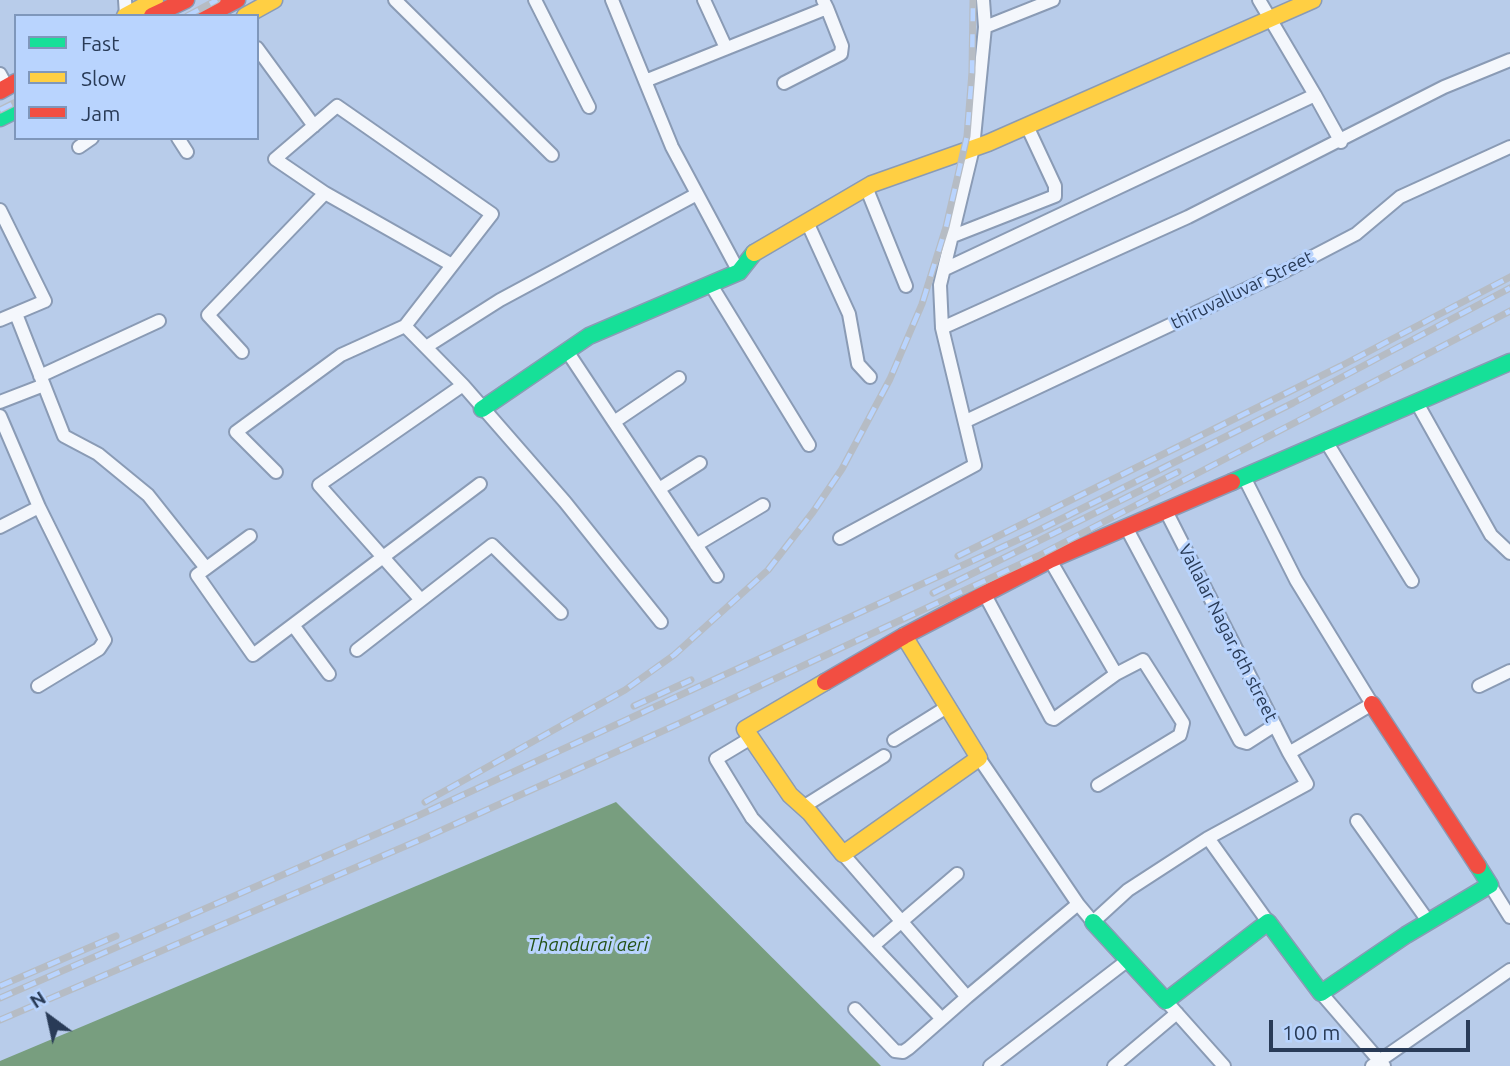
<!DOCTYPE html>
<style>
body{margin:0}
#map{position:relative;width:1510px;height:1066px;overflow:hidden;background:#b8ccea;font-family:Ubuntu,sans-serif}
canvas{display:block}
.legend{position:absolute;left:14px;top:14px;width:245px;height:126px;box-sizing:border-box;background:#b9d4fe;border:2px solid #7f97bb;margin:0;padding:9px 12px;list-style:none;font-size:21px;color:#293b57}
.legend li{display:flex;align-items:center;gap:14px;height:35px}
.legend b{width:35px;border:2px solid #7f97bb}
.north{position:absolute;left:14px;top:982px;width:70px;height:70px;-webkit-text-stroke:5px #b9d4fe;paint-order:stroke;rotate:327deg;font-size:19px;font-weight:700;line-height:28px;text-align:center;color:#293b57}
.north::after{content:'';display:block;margin:auto;width:24px;height:32px;background:#293b57;clip-path:polygon(50% 0,100% 100%,50% 72%,0 100%)}
.scale{position:absolute;left:1269px;top:1020px;width:201px;height:32px;box-sizing:border-box;border:4px solid #293b57;border-top:0;padding-left:9px;font-size:21px;line-height:24px;white-space:nowrap;color:#293b57;-webkit-text-stroke:5px #b9d4fe;paint-order:stroke}
</style>
<div id="map">
<canvas width="1510" height="1066"></canvas>
<ul class="legend">
<li><b style="height:9px;background:#16e098"></b>Fast</li>
<li><b style="height:9px;background:#ffcf43"></b>Slow</li>
<li><b style="height:9px;background:#f24e42"></b>Jam</li>
</ul>
<div class="north">N</div>
<div class="scale">100 m</div>
</div>
<script>
const context = document.querySelector('canvas').getContext('2d');
context.lineJoin = 'round';
function paint(path, color) {
  context.fillStyle = color;
  context.fill(path, 'evenodd');
}
function poly(rows) {
  const path = new Path2D();
  for (const r of rows) {
    path.moveTo(r[0], r[1]);
    for (let i = 2; i < r.length; i += 2) path.lineTo(r[i], r[i + 1]);
  }
  return path;
}
function trace(path, color, width, dash) {
  context.strokeStyle = color;
  context.lineWidth = width;
  context.lineCap = dash ? 'butt' : 'round';
  context.setLineDash(dash || []);
  context.stroke(path);
}
function drawText(font, color, halo, rows, align = 'center') {
  context.font = font + ' Ubuntu,sans-serif';
  context.lineWidth = 6;
  context.setLineDash([]);
  context.textBaseline = 'middle';
  context.strokeStyle = halo;
  context.fillStyle = color;
  for (const [text, x, y, turn = 0] of rows) {
    context.save();
    context.translate(x, y);
    context.rotate((+turn || 0) * Math.PI / 180);
    context.textAlign = isNaN(turn) ? turn : align;
    if (halo) context.strokeText(text, 0, 0);
    context.fillText(text, 0, 0);
    context.restore();
  }
}
paint(poly([
 [616,802,881,1066,0,1066,0,1061]
]), '#789e7f');
const street = poly([
 [125,0,126,15],
 [395,0,552,155],
 [535,0,589,107],
 [612,0,672,147,739,272],
 [704,0,726,48],
 [1259,0,1315,95],
 [985,27,1053,0],
 [257,48,314,126],
 [0,74,7,87],
 [645,81,827,8,823,0],
 [784,83,841,54,842,46,827,8],
 [178,138,187,152],
 [79,147,92,138],
 [866,187,906,286],
 [325,193,452,265],
 [0,210,45,301,0,320],
 [807,222,849,314,858,364,870,377],
 [953,236,1055,196,1055,186,1027,126],
 [945,269,1315,95,1341,142],
 [711,285,809,445],
 [16,314,64,436,98,454,148,495,206,568],
 [942,328,940,285,973,148,985,27,983,0],
 [426,347,500,300,697,194],
 [567,351,614,422],
 [242,352,208,315,325,193,275,159,337,106,492,214,405,326],
 [40,376,159,321],
 [679,378,614,422,717,576],
 [0,402,44,385],
 [1417,403,1491,535,1510,553],
 [0,416,39,507],
 [966,421,1287,270,1356,234,1400,197,1510,147],
 [1327,443,1412,581],
 [276,472,236,432,341,355,405,326,463,385,565,502,661,622],
 [659,489,700,463],
 [1167,513,1289,753],
 [0,527,39,507,105,640,99,649,38,686],
 [1127,529,1240,741,1247,743,1275,725],
 [250,536,197,575,253,655,480,484],
 [840,538,975,465,942,328,1188,217,1444,87,1510,60],
 [696,545,763,505],
 [1050,560,1116,674,1143,660,1183,723,1180,735,1098,785],
 [984,593,1051,718,1054,719,1116,674],
 [421,600,319,485,463,385],
 [293,625,329,674],
 [357,650,492,545,561,613],
 [1479,686,1510,671],
 [751,738,716,759,752,818,942,1019,967,997],
 [894,740,947,707],
 [803,807,884,756],
 [1357,821,1428,921],
 [1208,838,1268,922],
 [843,854,967,997,1078,904,979,758],
 [1490,885,1510,917],
 [1078,904,1093,922,1128,890,1208,838,1307,784,1289,753,1372,704,1296,580,1245,479],
 [873,946,957,874],
 [1321,993,1384,1066],
 [1166,1001,1224,1066],
 [855,1009,895,1051,903,1052,909,1048,942,1019],
 [990,1066,1128,960],
 [1114,1066,1177,1013],
 [1372,1066,1510,970]
]);
const fast = poly([
 [0,118,16,110],
 [482,409,589,336,739,272,754,253],
 [1232,482,1510,362],
 [1093,922,1166,1001,1268,922,1321,993,1406,935,1490,885,1478,866]
]);
const slow = poly([
 [125,16,155,0],
 [245,16,274,0],
 [754,253,872,184,988,143,1313,0],
 [825,682,745,729,790,795,810,813,843,854,979,758,904,636]
]);
const jam = poly([
 [152,16,186,0],
 [206,16,237,0],
 [0,91,16,82],
 [825,682,904,636,1050,560,1232,482],
 [1372,704,1478,866]
]);
trace(street, '#8a9bb5', 16);
trace(fast, '#8a9bb5', 19);
trace(slow, '#8a9bb5', 19);
trace(jam, '#8a9bb5', 19);
trace(street, '#f4f7fc', 12);
trace(fast, '#16e098', 16);
trace(slow, '#ffcf43', 16);
trace(jam, '#f24e42', 16);
const rail = poly([
 [187,16,217,0],
 [0,110,16,102],
 [958,556,1341,366,1510,277],
 [933,593,1178,472],
 [634,706,691,680],
 [425,802,625,690,674,655,768,570,813,512,842,469,890,379,922,304,946,227,967,136,972,72,973,0],
 [0,986,116,936],
 [0,998,413,818,1035,532,1293,403,1510,288],
 [0,1020,422,839,676,725,1038,556,1510,311]
]);
trace(rail, '#b6bcc4', 7);
trace(rail, '#b9d4fe', 4.5, [13]);
drawText('18px', '#293b57', '#b9d4fe', [
 ["thiruvalluvar Street",1242,290,-26],
 ["Vallalar Nagar,6th street",1228,633,63]
]);
drawText('italic 19px', '#245217', '#b9d4fe', [
 ["Thandurai aeri",588,945]
]);
</script>
